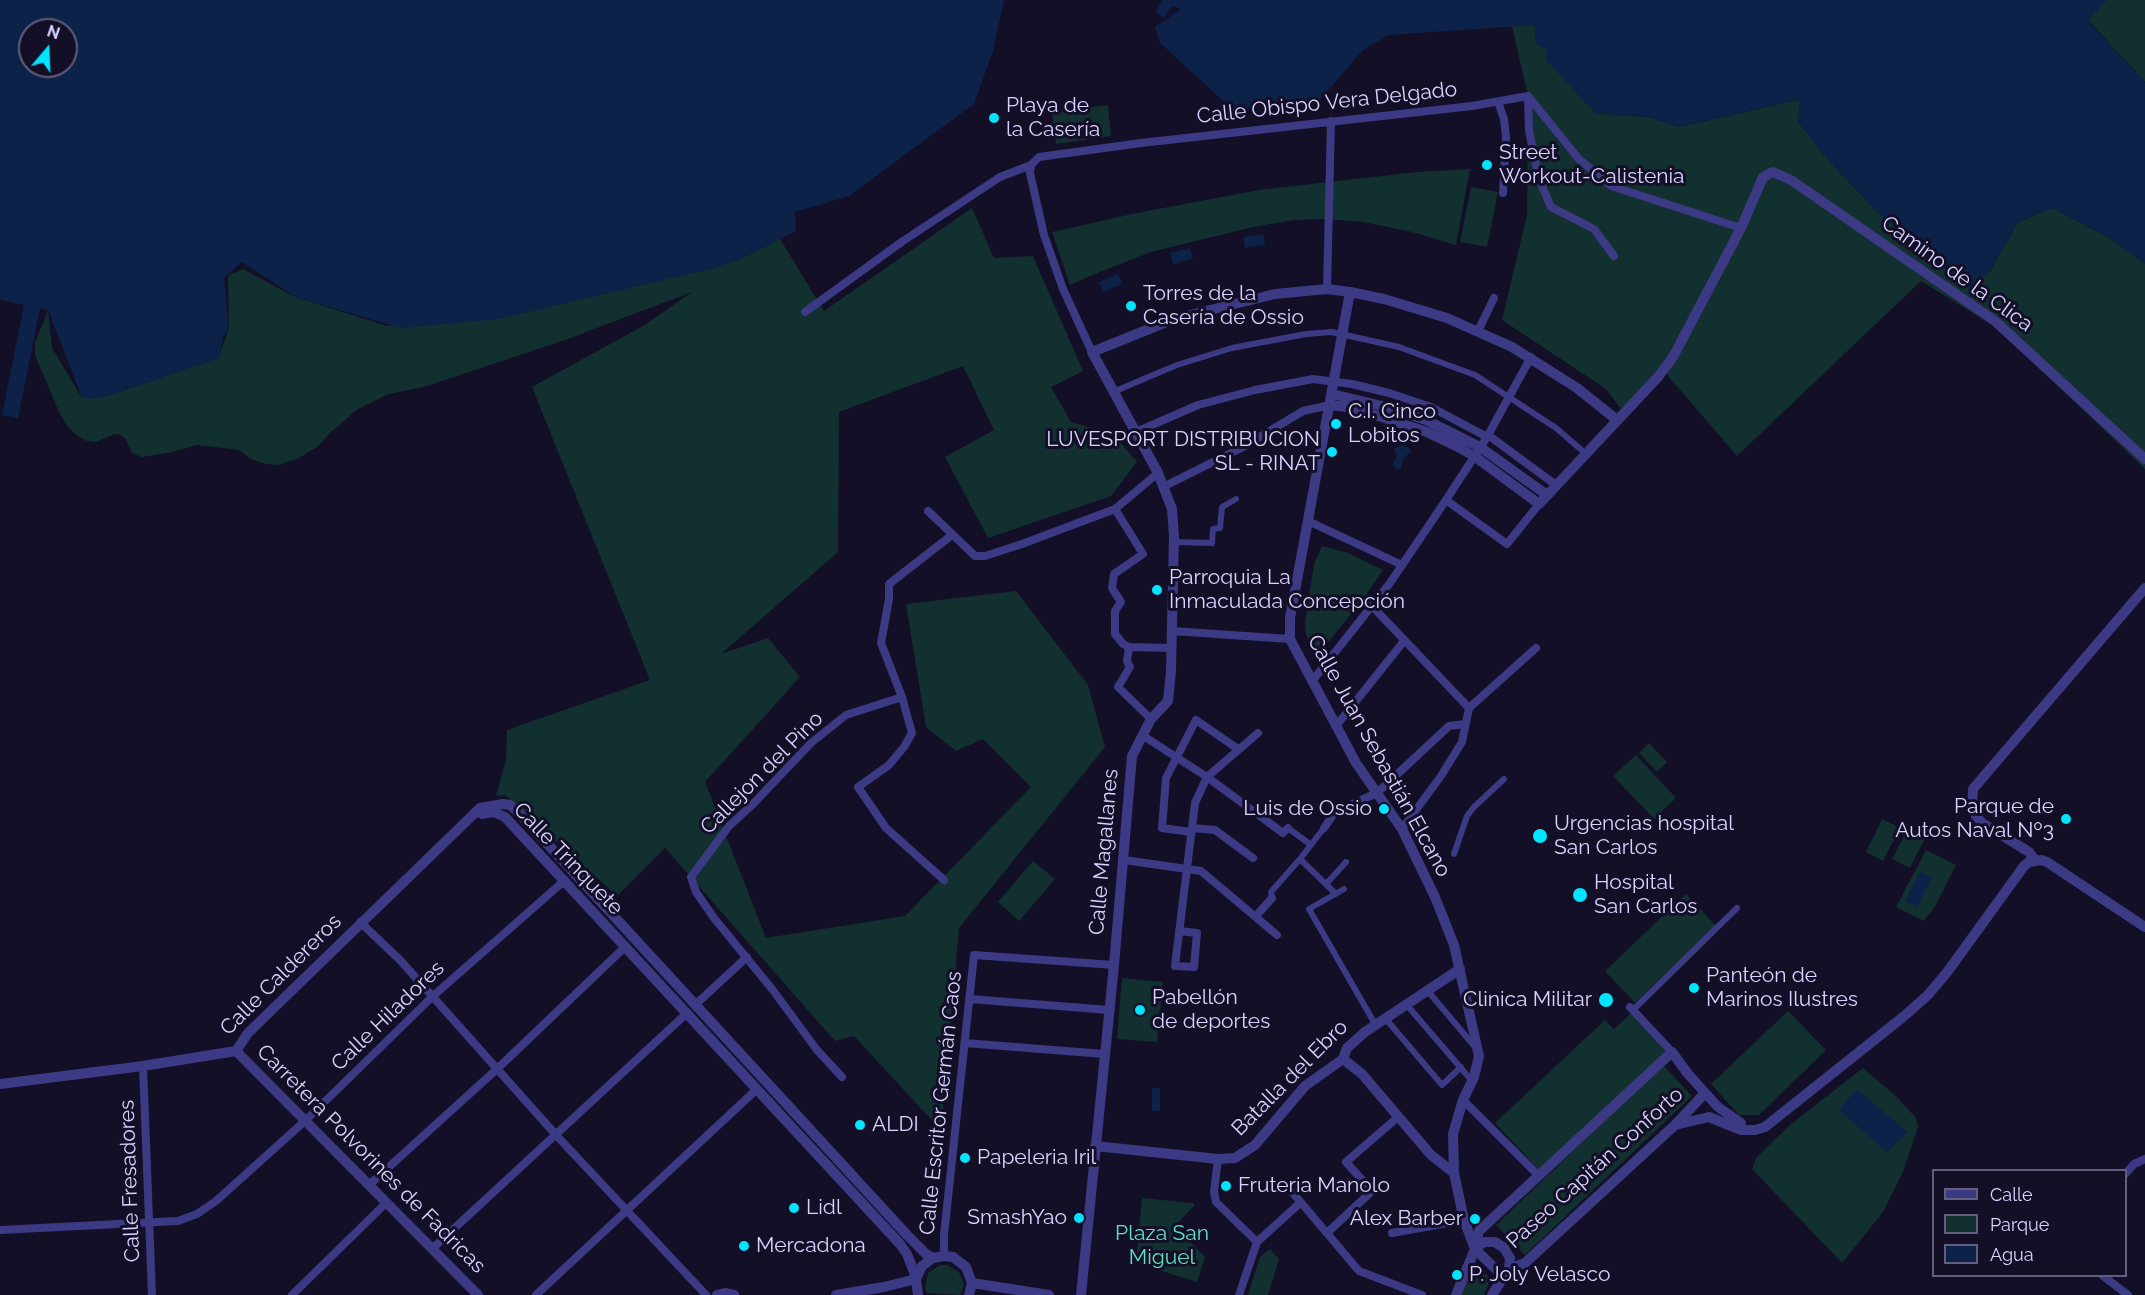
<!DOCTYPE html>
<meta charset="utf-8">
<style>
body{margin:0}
#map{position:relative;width:2145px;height:1295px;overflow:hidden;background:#130f26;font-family:Raleway,sans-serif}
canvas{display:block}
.legend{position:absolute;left:1932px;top:1169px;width:195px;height:108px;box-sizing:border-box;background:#130f26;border:2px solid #625e7d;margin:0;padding:8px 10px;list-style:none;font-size:18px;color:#d9d4ff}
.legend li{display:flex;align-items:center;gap:12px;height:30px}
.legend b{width:30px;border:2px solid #625e7d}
.north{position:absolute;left:18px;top:18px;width:60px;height:60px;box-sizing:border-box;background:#130f26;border:2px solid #625e7d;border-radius:50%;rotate:19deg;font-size:16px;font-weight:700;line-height:24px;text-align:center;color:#d9d4ff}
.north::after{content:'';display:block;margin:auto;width:21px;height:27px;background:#00e5ff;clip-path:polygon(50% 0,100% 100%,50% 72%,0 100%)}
</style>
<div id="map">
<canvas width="2145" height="1295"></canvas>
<ul class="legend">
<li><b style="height:8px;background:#3d3a85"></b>Calle</li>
<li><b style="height:16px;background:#12302f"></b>Parque</li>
<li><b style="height:16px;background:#0c2248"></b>Agua</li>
</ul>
<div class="north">N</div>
</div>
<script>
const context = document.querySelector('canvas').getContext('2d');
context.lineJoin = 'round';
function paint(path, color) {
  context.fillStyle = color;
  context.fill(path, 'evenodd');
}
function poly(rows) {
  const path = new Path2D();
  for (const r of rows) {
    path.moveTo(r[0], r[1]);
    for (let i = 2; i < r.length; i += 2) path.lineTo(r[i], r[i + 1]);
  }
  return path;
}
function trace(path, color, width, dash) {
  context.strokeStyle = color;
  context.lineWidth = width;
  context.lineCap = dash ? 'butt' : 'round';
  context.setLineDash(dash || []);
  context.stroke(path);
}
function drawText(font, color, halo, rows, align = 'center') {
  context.font = font + ' Raleway,sans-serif';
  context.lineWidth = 6;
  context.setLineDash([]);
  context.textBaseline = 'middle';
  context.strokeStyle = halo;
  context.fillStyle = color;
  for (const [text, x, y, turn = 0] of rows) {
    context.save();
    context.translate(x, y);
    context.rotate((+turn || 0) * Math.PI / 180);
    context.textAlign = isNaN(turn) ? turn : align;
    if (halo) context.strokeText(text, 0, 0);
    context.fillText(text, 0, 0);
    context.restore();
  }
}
paint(poly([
 [2106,0,2145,0,2145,82,2088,20],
 [1536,25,1547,50,1595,113,1648,117,1679,127,1801,99,1798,121,1824,155,1881,216,1990,271,2018,222,2052,208,2108,237,2145,264,2145,469,1998,329,1921,281,1737,456,1663,370,1624,413,1606,389,1502,320,1527,215,1528,96,1512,26],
 [1108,105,1111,136,1056,144,1052,113],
 [1470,169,1456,245,1412,232,1363,222,1328,219,1294,220,1253,227,1151,252,1100,272,1070,285,1052,232,1137,213,1259,190,1417,172],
 [1471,187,1498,192,1487,247,1460,242],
 [972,208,994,258,1033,256,1083,371,1051,387,1071,422,1113,434,1137,462,1111,496,988,538,945,457,994,430,963,366,839,412,838,552,721,654,768,638,800,677,705,782,766,938,905,916,1031,787,983,739,956,751,926,727,906,604,1016,591,1088,685,1105,747,959,928,941,1130,854,1036,835,1041,665,848,617,896,505,795,496,796,506,760,507,730,650,680,532,387,643,326,692,292,568,339,424,387,389,394,358,409,331,432,317,447,299,458,279,465,265,464,251,459,239,450,197,445,168,453,141,457,132,453,125,438,119,434,112,435,96,442,87,441,79,437,68,427,59,412,35,355,35,343,48,310,52,348,82,398,105,397,218,358,229,328,228,276,243,269,295,297,387,326,706,270,738,260,780,239,824,311],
 [1322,546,1348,553,1383,570,1364,598,1325,646,1315,653,1306,634,1305,622,1314,564],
 [1649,743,1667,762,1657,772,1639,753],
 [1636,755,1676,798,1654,819,1613,776],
 [1882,819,1900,828,1883,861,1866,852],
 [1909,827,1926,836,1910,868,1892,859],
 [1926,850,1956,865,1936,905,1924,921,1896,907],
 [1033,861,1055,879,1019,921,998,902],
 [1686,894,1716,926,1635,1003,1605,971],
 [1122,978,1163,982,1157,1042,1117,1039],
 [1788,1011,1826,1050,1759,1115,1739,1115,1711,1084],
 [1631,1013,1667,1051,1539,1170,1495,1123,1605,1020,1614,1029],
 [1663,1065,1692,1096,1525,1255,1496,1225],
 [1863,1068,1897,1097,1916,1118,1918,1127,1903,1172,1883,1212,1842,1263,1752,1169,1756,1158,1791,1124],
 [1335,1178,1343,1187,1334,1195,1326,1185],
 [1142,1198,1193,1203,1195,1205,1175,1226,1205,1257,1197,1282,1136,1263],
 [1270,1249,1279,1259,1268,1295,1248,1295,1260,1257],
 [940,1265,947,1265,959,1272,964,1285,960,1295,927,1293,925,1287,928,1273],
 [1472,1270,1486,1274,1489,1277,1490,1280,1484,1295,1459,1295]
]), '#12302f');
paint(poly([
 [0,0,1004,0,993,51,974,104,849,196,795,212,796,231,738,260,706,270,499,319,401,328,295,297,242,262,224,278,229,328,223,338,219,358,105,397,82,398,48,310,40,308,18,418,2,415,24,305,0,300],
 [30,30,66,30,66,66,30,66],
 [1162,0,2106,0,2088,21,2145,82,2145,264,2108,237,2052,208,2018,222,1990,271,1969,288,1881,216,1824,155,1798,121,1800,99,1678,127,1648,117,1595,113,1546,60,1547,50,1535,43,1535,25,1388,35,1363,50,1319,101,1232,109,1160,43,1155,27,1181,9,1172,6,1164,18,1161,17,1156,11],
 [1263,234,1265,245,1245,248,1243,237],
 [1190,248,1193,259,1173,264,1170,253],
 [1118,274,1122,284,1103,292,1099,282],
 [1403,445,1409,448,1411,451,1403,459,1401,469,1397,469,1392,465,1397,456,1394,450,1397,447],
 [1920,871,1932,877,1917,907,1905,901],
 [1152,1088,1160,1088,1160,1111,1152,1111],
 [1857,1089,1907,1132,1888,1153,1839,1110]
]), '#0c2248');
trace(poly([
 [1113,392,1177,365,1232,348,1306,334,1332,332,1399,347,1475,375,1556,428,1585,453],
 [1174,542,1212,543,1213,529,1220,528,1222,507,1236,499],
 [1288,828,1311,845],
 [1454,854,1467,816,1474,807,1504,779],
 [1300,859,1336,894],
 [1326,884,1346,862],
 [1344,889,1309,909,1375,1024],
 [1272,898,1271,892,1300,859,1324,828],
 [1427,990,1475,1047],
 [1406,1004,1472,1081],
 [1633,1010,1737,908],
 [1385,1018,1442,1085,1461,1067]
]), '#3d3a85', 6);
trace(poly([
 [1528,96,1578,158,1611,186,1741,228],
 [1528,97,1529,131,1539,179,1551,207,1594,229,1614,256],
 [1498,102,1504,119,1506,137,1503,193],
 [1327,289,1331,121],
 [805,312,903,241,1000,177,1031,165],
 [1478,331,1494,298],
 [1092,352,1063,289,1044,235,1030,173,1031,165,1039,157,1141,143,1472,106,1528,96],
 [1136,432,1198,405,1255,390,1313,379,1352,384,1389,393,1431,407,1487,437],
 [1488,435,1556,485],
 [1163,487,1243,447,1303,411,1330,405],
 [1446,500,1507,544,1539,504],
 [1115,509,1143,554,1114,574,1112,588,1121,602,1115,611,1115,634,1123,644,1129,647],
 [928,511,975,556,985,556,1022,544,1115,509,1158,473],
 [1308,521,1402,565],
 [1372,606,1469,708],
 [1172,631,1290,639],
 [1129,647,1127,661,1130,667,1118,687,1151,719],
 [1129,647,1172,648],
 [1313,680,1390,583,1446,500,1487,437,1531,357],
 [1469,708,1536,648],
 [1336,726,1404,641],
 [1142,735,1207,777,1283,833,1288,828],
 [1192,828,1215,830,1253,858],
 [1324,828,1335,812,1377,793,1449,726,1465,724],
 [1402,829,1441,776,1462,742,1469,708],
 [1191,832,1162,828,1166,778,1196,720,1238,749],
 [1124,860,1201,871,1277,935],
 [944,880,886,828,858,787,889,765,904,747,912,733,902,697,881,643,889,599,889,584,952,535],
 [1256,916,1272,898],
 [360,922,400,960,556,1135,706,1295],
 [1179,931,1197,933,1194,967,1175,966,1195,803,1207,777,1258,733],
 [970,999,1109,1010],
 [695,1005,747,957],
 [1630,1007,1672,1052],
 [965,1043,1104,1054],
 [143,1066,152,1295],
 [842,1077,817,1050,772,989,714,918,696,892,691,877,729,826,752,805,811,743,846,715,902,697],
 [1463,1100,1539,1176],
 [1218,1159,1214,1192,1216,1202,1257,1242],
 [2126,1173,2134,1164,2145,1159],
 [369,1185,497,1069,625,947],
 [1287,1186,1359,1271,1422,1295],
 [0,1230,178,1221,197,1214,216,1201,306,1120,433,996,564,881],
 [1327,1233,1372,1191,1346,1162,1398,1117],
 [1392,1233,1464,1220],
 [432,1249,686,1014],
 [944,1256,944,1235,974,955,1114,965],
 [2103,1276,2128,1295],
 [292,1295,386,1203],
 [536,1295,757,1089],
 [1239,1295,1257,1242,1300,1203]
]), '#3d3a85', 8);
trace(poly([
 [1350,292,1290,618,1290,639,1356,763,1402,829,1435,897,1454,945,1479,1056,1474,1077,1463,1100,1453,1134,1454,1173,1464,1220,1475,1249,1504,1277],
 [1332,394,1386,407,1426,420,1480,447,1547,495],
 [1330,405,1347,407,1385,418,1427,432,1460,448,1474,456,1539,504,1658,377,1673,357,1741,228,1763,177,1773,172,1791,180,1995,321,2145,459],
 [482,814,493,812,505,817,900,1244,907,1254,916,1277],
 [2035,860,2029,852,1982,823,1976,816,1972,807,1973,789,2145,588],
 [236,1051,478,1295],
 [1343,1059,1362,1074,1431,1155,1454,1173],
 [0,1084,143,1066,236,1051,248,1033,480,808,503,804,510,805,519,813,908,1236,926,1254,933,1258],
 [1675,1125,1709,1117,1741,1130,1755,1130,1765,1127,1903,1017,1928,995,1948,971,2024,866,2029,862,2041,860,2047,862,2145,927],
 [1095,1146,1218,1159,1235,1158,1255,1145,1305,1086,1343,1059,1347,1048,1365,1032,1460,969],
 [1475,1249,1484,1242,1495,1242,1504,1248,1510,1258,1509,1269,1492,1295],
 [1509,1269,1525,1263,1675,1125,1705,1093],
 [972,1283,1049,1295],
 [717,1295,725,1293,734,1295],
 [836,1295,884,1287,916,1279],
 [918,1295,916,1279,922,1266,933,1258,944,1256,953,1257,966,1267,972,1283,969,1295],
 [1081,1295,1114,965,1132,756,1151,719,1168,701,1171,671,1174,536,1172,509,1158,473,1092,352,1174,319,1275,294,1327,289,1350,292,1384,299,1447,318,1512,347,1577,388,1617,420],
 [1456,1295,1475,1249,1479,1231,1672,1052,1688,1074,1718,1107,1741,1123]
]), '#3d3a85', 10);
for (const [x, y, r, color] of [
 [994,118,6,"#00e5ff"],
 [1487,165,6,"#00e5ff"],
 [1131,306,6,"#00e5ff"],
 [1336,424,6,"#00e5ff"],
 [1332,452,6,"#00e5ff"],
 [1157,590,6,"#00e5ff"],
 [1384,809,6,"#00e5ff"],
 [2066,819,6,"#00e5ff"],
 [1540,836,8,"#00e5ff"],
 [1580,895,8,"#00e5ff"],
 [1694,988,6,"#00e5ff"],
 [1606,1000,8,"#00e5ff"],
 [1140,1010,6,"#00e5ff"],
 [860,1125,6,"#00e5ff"],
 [965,1158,6,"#00e5ff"],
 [1226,1186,6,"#00e5ff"],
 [794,1208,6,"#00e5ff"],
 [1079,1218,6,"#00e5ff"],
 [1475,1219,6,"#00e5ff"],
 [744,1246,6,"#00e5ff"],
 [1457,1275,6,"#00e5ff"]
]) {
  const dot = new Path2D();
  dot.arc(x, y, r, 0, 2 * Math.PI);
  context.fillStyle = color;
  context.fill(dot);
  trace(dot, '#130f26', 2);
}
drawText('21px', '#d9d4ff', '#130f26', [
 ["Calle Obispo Vera Delgado",1327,103,-6],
 ["Camino de la Clica",1957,274,36],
 ["Calle Juan Sebastián Elcano",1379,756,61],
 ["Callejon del Pino",762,773,-45],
 ["Calle Magallanes",1104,852,-85],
 ["Calle Trinquete",568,859,46],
 ["Calle Caldereros",281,975,-45],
 ["Calle Hiladores",388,1016,-44],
 ["Batalla del Ebro",1290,1078,-45],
 ["Calle Escritor Germán Caos",941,1103,-84],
 ["Carretera Polvorines de Fadricas",371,1159,45],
 ["Paseo Capitán Conforto",1595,1168,-42],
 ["Calle Fresadores",130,1181,-92]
]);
drawText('21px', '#d9d4ff', '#130f26', [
 ["Playa de",1006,106],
 ["la Casería",1006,130],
 ["Street",1499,153],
 ["Workout-Calistenia",1499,177],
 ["Torres de la",1143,294],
 ["Casería de Ossio",1143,318],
 ["C.I. Cinco",1348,412],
 ["Lobitos",1348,436],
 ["LUVESPORT DISTRIBUCION",1320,440,"right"],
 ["SL - RINAT",1320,464,"right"],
 ["Parroquia La",1169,578],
 ["Inmaculada Concepción",1169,602],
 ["Parque de",2054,807,"right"],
 ["Autos Naval Nº3",2054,831,"right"],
 ["Luis de Ossio",1372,809,"right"],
 ["Urgencias hospital",1554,824],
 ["San Carlos",1554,848],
 ["Hospital",1594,883],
 ["San Carlos",1594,907],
 ["Panteón de",1706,976],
 ["Marinos Ilustres",1706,1000],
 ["Pabellón",1152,998],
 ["de deportes",1152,1022],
 ["Clinica Militar",1592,1000,"right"],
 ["ALDI",872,1125],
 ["Papeleria Iril",977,1158],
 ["Fruteria Manolo",1238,1186],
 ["Lidl",806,1208],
 ["SmashYao",1067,1218,"right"],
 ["Alex Barber",1463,1219,"right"],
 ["Mercadona",756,1246],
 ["P. Joly Velasco",1469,1275]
], 'left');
drawText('21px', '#5fe0c0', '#130f26', [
 ["Plaza San",1162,1234],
 ["Miguel",1162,1258]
]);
</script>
